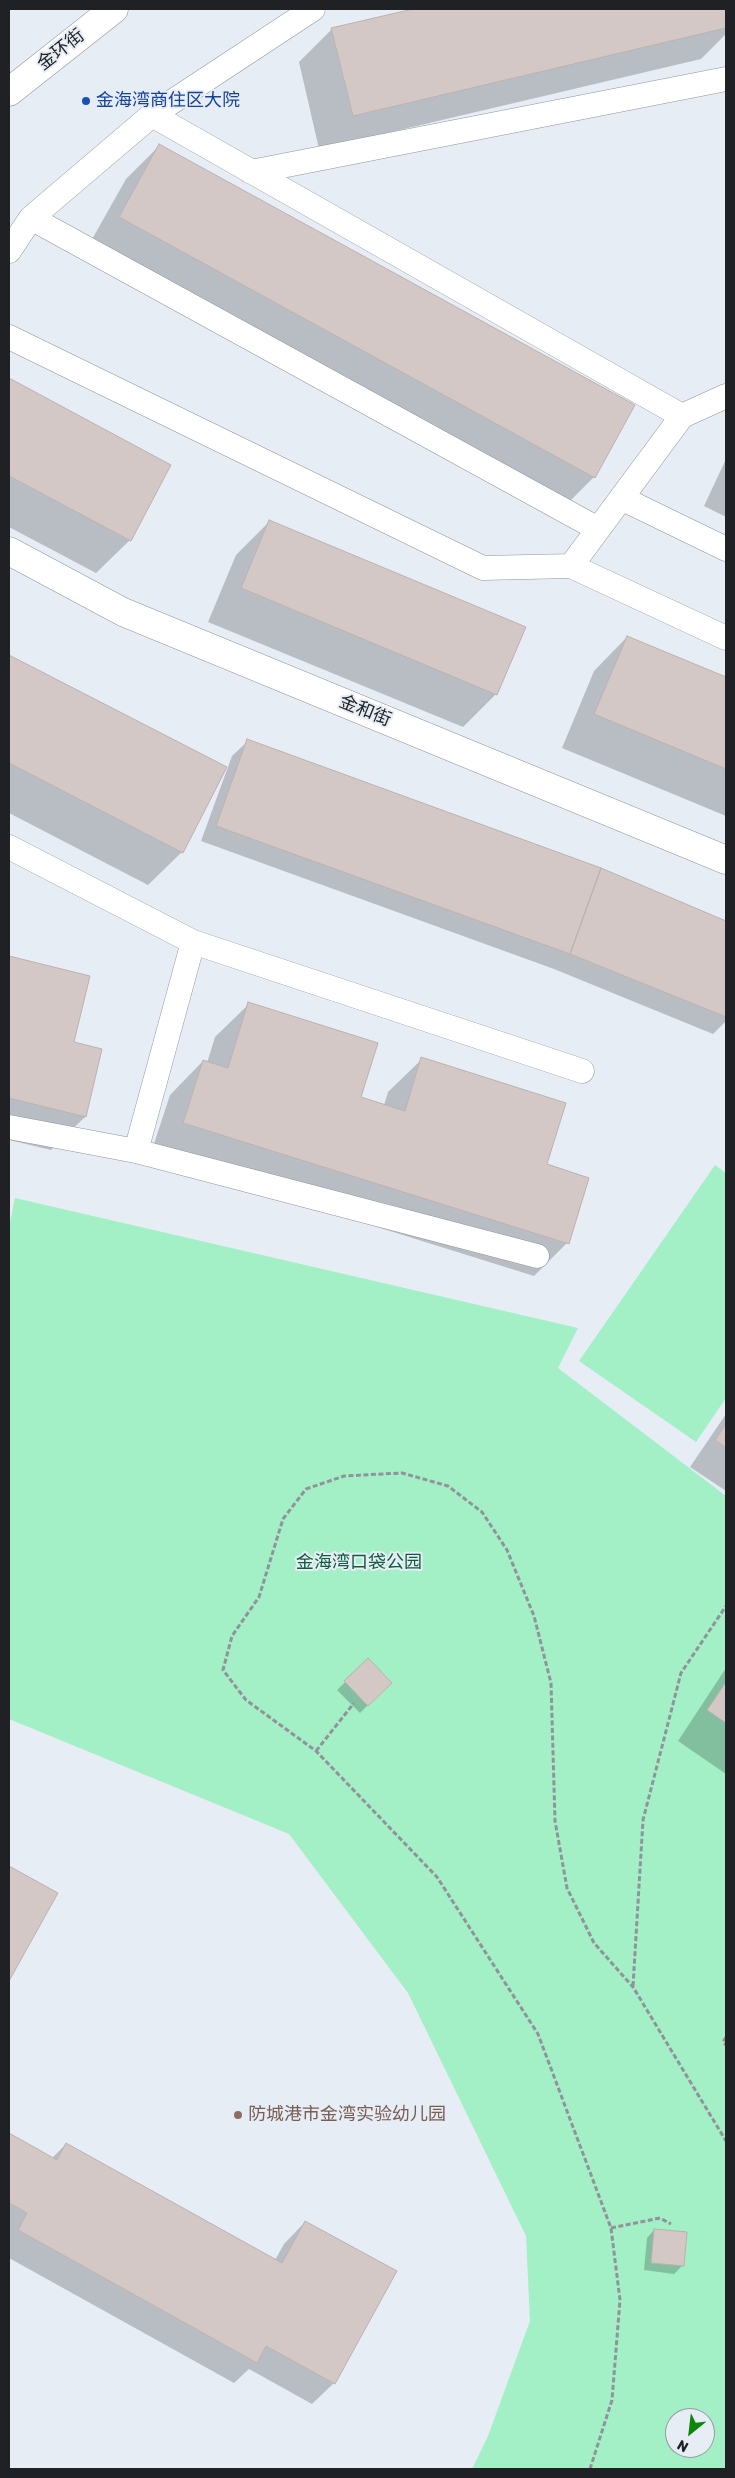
<!DOCTYPE html>
<meta charset="utf-8">
<style>
body{margin:0}
#map{position:relative;width:735px;height:2478px;overflow:hidden;background:#e7edf5;font-family:Rubik,sans-serif}
canvas{display:block}
.frame{position:absolute;inset:0;border:10px solid #1f2124;pointer-events:none}
.north{position:absolute;left:665px;top:2408px;width:50px;height:50px;box-sizing:border-box;background:#e7edf5;border:1px solid #979ba1;border-radius:50%;rotate:209deg;font-size:14px;font-weight:700;line-height:20px;text-align:center;color:#1f2124}
.north::after{content:'';display:block;margin:auto;width:18px;height:22px;background:#0d870a;clip-path:polygon(50% 0,100% 100%,50% 72%,0 100%)}
</style>
<div id="map">
<canvas width="735" height="2478"></canvas>
<div class="frame"></div>
<div class="north">N</div>
</div>
<script>
const context = document.querySelector('canvas').getContext('2d');
context.lineJoin = 'round';
function paint(path, color) {
  context.fillStyle = color;
  context.fill(path, 'evenodd');
}
function poly(rows) {
  const path = new Path2D();
  for (const r of rows) {
    path.moveTo(r[0], r[1]);
    for (let i = 2; i < r.length; i += 2) path.lineTo(r[i], r[i + 1]);
  }
  return path;
}
function trace(path, color, width, dash) {
  context.strokeStyle = color;
  context.lineWidth = width;
  context.lineCap = dash ? 'butt' : 'round';
  context.setLineDash(dash || []);
  context.stroke(path);
}
function drawText(font, color, halo, rows, align = 'center') {
  context.font = font + ' Rubik,"Noto Sans SC",sans-serif';
  context.lineWidth = 4;
  context.setLineDash([]);
  context.textBaseline = 'middle';
  context.strokeStyle = halo;
  context.fillStyle = color;
  for (const [text, x, y, turn = 0] of rows) {
    context.save();
    context.translate(x, y);
    context.rotate((+turn || 0) * Math.PI / 180);
    context.textAlign = isNaN(turn) ? turn : align;
    if (halo) context.strokeText(text, 0, 0);
    context.fillText(text, 0, 0);
    context.restore();
  }
}
paint(poly([
 [715,1165,726,1173,726,1398,696,1442,579,1361],
 [15,1198,578,1328,558,1368,726,1496,726,2469,472,2469,488,2436,530,2321,526,2236,408,1993,289,1834,9,1719,9,1227],
 [675,2418,705,2418,705,2448,675,2448]
]), '#a3efc6');
paint(poly([
 [418,9,726,9,726,34,701,59,319,149,299,62,332,29],
 [159,146,594,477,561,510,86,250,126,179],
 [9,380,169,466,130,540,96,573,9,527],
 [726,459,726,517,704,506],
 [269,522,496,694,463,727,208,622,236,555],
 [627,637,726,679,726,816,562,748,594,671],
 [9,656,225,768,182,852,148,885,9,813],
 [248,741,601,869,726,922,726,1021,713,1034,554,969,201,841,232,756],
 [9,957,88,977,72,1043,101,1050,85,1117,51,1150,9,1140],
 [249,1004,359,1097,384,1105,388,1092,422,1059,546,1165,567,1243,534,1276,150,1156,170,1095,203,1061,207,1063,215,1037],
 [726,1414,726,1491,690,1467],
 [368,1660,390,1683,360,1713,337,1690],
 [726,1668,726,1774,678,1741],
 [9,1867,56,1893,9,1978],
 [9,2134,52,2158,66,2144,275,2260,284,2244,305,2222,334,2383,312,2404,249,2369,234,2383,9,2258],
 [654,2230,682,2266,674,2274,644,2270,647,2238]
]), '#0003');
const building = poly([
 [413,9,726,9,726,28,353,116,331,28,413,9],
 [159,144,635,405,595,478,119,217,159,144],
 [9,378,171,465,131,541,9,476,9,378],
 [269,520,526,627,497,695,241,588,269,520],
 [627,636,726,677,726,769,594,714,627,636],
 [9,655,227,767,183,853,9,763,9,655],
 [247,739,601,868,570,954,216,826,247,739],
 [601,868,726,921,726,1017,570,954,601,868],
 [9,956,90,976,74,1042,102,1049,86,1117,9,1098,9,956],
 [248,1002,378,1043,361,1097,405,1111,421,1057,566,1103,547,1164,589,1178,569,1244,183,1123,203,1060,228,1068,248,1002],
 [726,1424,726,1448,715,1440,726,1424],
 [368,1658,392,1683,368,1706,344,1681,368,1658],
 [726,1682,726,1723,707,1710,726,1682],
 [9,1866,58,1893,9,1981,9,1866],
 [9,2133,57,2160,66,2143,282,2263,305,2221,397,2271,335,2384,266,2346,257,2363,18,2230,27,2213,9,2203,9,2133],
 [654,2229,687,2232,684,2266,651,2263,654,2229]
]);
paint(building, '#d3c8c5');
trace(building, '#bbb1ae', 1);
const service = poly([
 [152,115,682,416],
 [251,172,726,79],
 [31,218,598,529],
 [9,251,31,218,152,115,313,9],
 [9,337,483,568,571,566,682,416,726,396],
 [621,498,726,549],
 [571,566,726,638],
 [9,847,193,942,582,1071],
 [9,1127,136,1151,537,1256],
 [136,1151,193,942]
]);
const minor = poly([
 [9,92,114,9],
 [9,551,123,612,726,860]
]);
trace(service, '#90949c', 25);
trace(minor, '#90949c', 29);
trace(poly([
 [316,1751,354,1703],
 [633,1986,643,1820,681,1673,726,1606],
 [726,2037,723,2042,726,2045],
 [611,2228,660,2218,671,2224],
 [590,2469,612,2400,620,2300,611,2228,538,2034,437,1877,316,1751,246,1700,223,1670,232,1636,259,1597,283,1519,306,1489,344,1476,402,1473,448,1486,482,1512,507,1550,534,1616,551,1683,555,1821,567,1888,594,1943,633,1987,726,2141]
]), '#90949a', 3, [5, 2.5]);
trace(service, '#fff', 24);
trace(minor, '#fff', 28);
for (const [x, y, r, color] of [
 [86,101,5,"#1a4fb4"],
 [238,2115,5,"#8d6e63"]
]) {
  const dot = new Path2D();
  dot.arc(x, y, r, 0, 2 * Math.PI);
  context.fillStyle = color;
  context.fill(dot);
  trace(dot, '#e7edf5', 2);
}
drawText('18px', '#1f2124', '#e7edf5', [
 ["金环街",61,50,-38],
 ["金和街",365,711,22]
]);
drawText('18px', '#164399', '#e7edf5', [
 ["金海湾商住区大院",96,101]
], 'left');
drawText('18px', '#0f5e3e', '#e7edf5', [
 ["金海湾口袋公园",359,1563]
]);
drawText('18px', '#785e54', '#e7edf5', [
 ["防城港市金湾实验幼儿园",248,2115]
], 'left');
</script>
